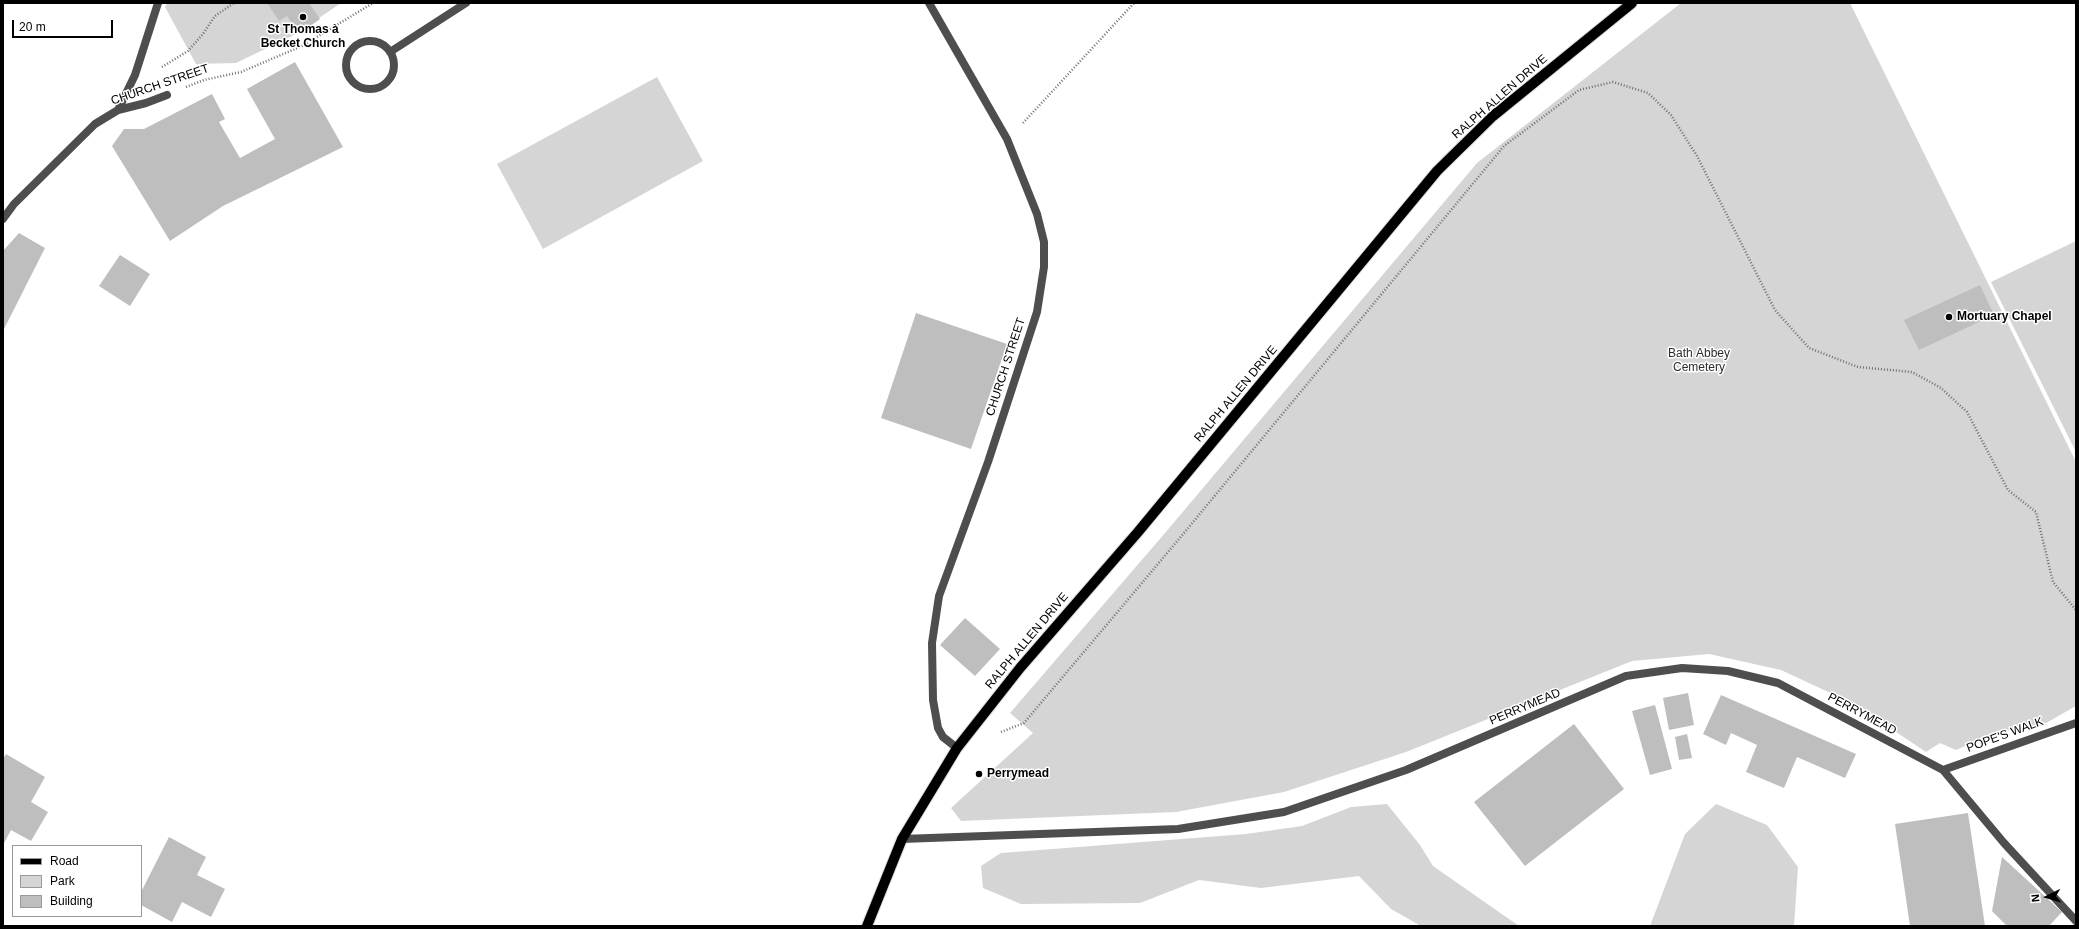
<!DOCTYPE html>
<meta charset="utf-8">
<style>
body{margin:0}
#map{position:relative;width:2079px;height:929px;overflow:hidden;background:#fff;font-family:Arial,sans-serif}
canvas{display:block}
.frame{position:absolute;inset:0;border:4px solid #000;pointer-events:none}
.legend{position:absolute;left:12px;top:845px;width:130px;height:72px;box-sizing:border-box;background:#fff;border:1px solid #999;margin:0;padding:5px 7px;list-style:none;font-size:12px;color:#000}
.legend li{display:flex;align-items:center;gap:8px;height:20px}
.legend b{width:20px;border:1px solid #999}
.north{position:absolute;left:2027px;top:877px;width:40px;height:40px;-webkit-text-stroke:3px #fff;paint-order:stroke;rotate:265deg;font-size:11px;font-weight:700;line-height:16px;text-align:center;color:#000}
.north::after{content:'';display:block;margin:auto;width:14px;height:18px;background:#000;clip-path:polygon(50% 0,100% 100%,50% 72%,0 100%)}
.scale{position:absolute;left:12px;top:20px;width:101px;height:18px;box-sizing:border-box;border:2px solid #000;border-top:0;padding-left:5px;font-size:12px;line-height:14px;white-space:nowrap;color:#000;-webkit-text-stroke:3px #fff;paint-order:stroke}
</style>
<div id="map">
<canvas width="2079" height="929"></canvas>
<div class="frame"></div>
<ul class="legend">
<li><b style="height:5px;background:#000"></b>Road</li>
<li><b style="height:11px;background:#d5d5d5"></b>Park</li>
<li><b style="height:11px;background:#bebebe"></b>Building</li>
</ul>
<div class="north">N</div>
<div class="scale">20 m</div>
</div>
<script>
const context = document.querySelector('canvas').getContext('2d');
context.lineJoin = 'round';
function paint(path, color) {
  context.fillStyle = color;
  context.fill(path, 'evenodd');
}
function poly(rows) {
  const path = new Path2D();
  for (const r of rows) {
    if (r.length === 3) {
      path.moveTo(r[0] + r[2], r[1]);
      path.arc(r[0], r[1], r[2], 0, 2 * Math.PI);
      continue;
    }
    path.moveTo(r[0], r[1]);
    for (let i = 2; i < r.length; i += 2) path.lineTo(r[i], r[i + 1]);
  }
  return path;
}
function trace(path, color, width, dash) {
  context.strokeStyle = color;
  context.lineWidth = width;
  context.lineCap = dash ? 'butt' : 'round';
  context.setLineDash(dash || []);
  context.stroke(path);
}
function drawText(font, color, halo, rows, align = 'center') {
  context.font = font + ' Arial,sans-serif';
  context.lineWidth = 3;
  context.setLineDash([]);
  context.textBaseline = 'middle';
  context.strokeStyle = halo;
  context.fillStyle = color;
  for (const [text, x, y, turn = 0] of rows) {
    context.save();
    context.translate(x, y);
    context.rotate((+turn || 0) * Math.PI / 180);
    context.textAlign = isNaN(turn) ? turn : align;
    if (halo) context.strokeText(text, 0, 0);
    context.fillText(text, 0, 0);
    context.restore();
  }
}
paint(poly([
 [167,3,341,3,294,35,236,63,196,64,165,7],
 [1681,3,1850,3,2076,462,2076,706,2039,727,2001,731,1956,750,1940,743,1926,752,1881,722,1867,710,1781,670,1709,654,1632,661,1406,752,1284,792,1176,812,961,821,951,808,1033,733,1010,713,1165,533,1477,163],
 [657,77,703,161,543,249,497,164],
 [2076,241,2076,452,1991,282],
 [1387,804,1420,845,1433,866,1519,926,1421,926,1391,909,1359,876,1261,888,1199,880,1140,903,1021,904,983,888,981,866,1001,853,1246,834,1302,826,1351,807],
 [1716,804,1767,825,1798,867,1794,926,1650,926,1685,834]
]), '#d5d5d5');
paint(poly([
 [267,3,309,3,320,19,299,34,287,16,279,21],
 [295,62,343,147,223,206,170,241,112,146,124,129,144,129,212,94,225,119,219,122,240,158,275,139,247,89],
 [19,233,45,248,3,331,3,251],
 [120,255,150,274,130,306,99,286],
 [1980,285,1994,315,1919,350,1904,320],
 [916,313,1007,344,971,449,881,418],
 [965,618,1000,649,975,676,940,645],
 [1688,693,1694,725,1669,730,1663,698],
 [1721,695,1856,754,1845,778,1797,757,1784,788,1746,772,1757,745,1731,733,1726,745,1703,734],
 [1655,705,1672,769,1650,775,1632,711],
 [1574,724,1624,789,1525,866,1474,802],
 [1687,734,1692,758,1679,760,1675,737],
 [6,754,45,777,31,802,48,812,31,841,11,830,3,845,3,759],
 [1968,813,1985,926,1910,926,1895,824],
 [169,837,206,857,197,875,225,889,211,917,182,902,172,922,141,905,141,892],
 [2002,857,2062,912,2049,926,2007,926,1992,911]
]), '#bebebe');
const primary = poly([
 [867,926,902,839,957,748,1020,668,1138,532,1437,171,1493,116,1632,3]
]);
trace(primary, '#dbdbdb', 12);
trace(poly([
 [162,67,188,51,203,34,215,16,234,3],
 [186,87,204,80,241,72,302,46,373,3],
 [1023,123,1134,3],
 [1001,732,1024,723,1184,533,1504,146,1579,90,1613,82,1648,93,1671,115,1697,156,1775,310,1809,348,1858,367,1912,372,1941,388,1967,412,2008,490,2036,512,2053,582,2076,610]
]), '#707070', 2.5, [1, 2]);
trace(poly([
 [370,65,24],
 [390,52,466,3]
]), '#4e4e4e', 8);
trace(poly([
 [929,3,1007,139,1037,214,1044,242,1044,267,1037,312,988,462,939,596,932,643,933,700,938,728,943,737,957,748],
 [118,110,135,75,158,3],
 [3,219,14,204,95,124,118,110,146,103,167,95],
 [1943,770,2076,723],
 [902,839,1178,829,1284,812,1406,770,1626,676,1682,668,1728,671,1778,683,1943,770,2004,843,2076,921]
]), '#4e4e4e', 8);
trace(primary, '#000', 10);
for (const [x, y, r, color] of [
 [303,17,4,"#000"],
 [1949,317,4,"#000"],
 [979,774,4,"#000"]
]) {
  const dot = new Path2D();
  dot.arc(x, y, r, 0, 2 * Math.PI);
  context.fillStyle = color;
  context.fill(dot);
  trace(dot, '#fff', 1.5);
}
drawText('bold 12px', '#000', '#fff', [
 ["St Thomas à",303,30,"center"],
 ["Becket Church",303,44,"center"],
 ["Mortuary Chapel",1957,317],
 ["Perrymead",987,774]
], 'left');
drawText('12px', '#000', '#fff', [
 ["CHURCH STREET",160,85,-19],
 ["RALPH ALLEN DRIVE",1500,97,-41],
 ["CHURCH STREET",1006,367,-72],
 ["RALPH ALLEN DRIVE",1236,394,-50],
 ["RALPH ALLEN DRIVE",1027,641,-50],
 ["PERRYMEAD",1525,707,-23],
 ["PERRYMEAD",1862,714,28],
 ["POPE'S WALK",2005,735,-20]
]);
drawText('12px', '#2c2c2c', '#fff', [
 ["Bath Abbey",1699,354],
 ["Cemetery",1699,368]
]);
</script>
